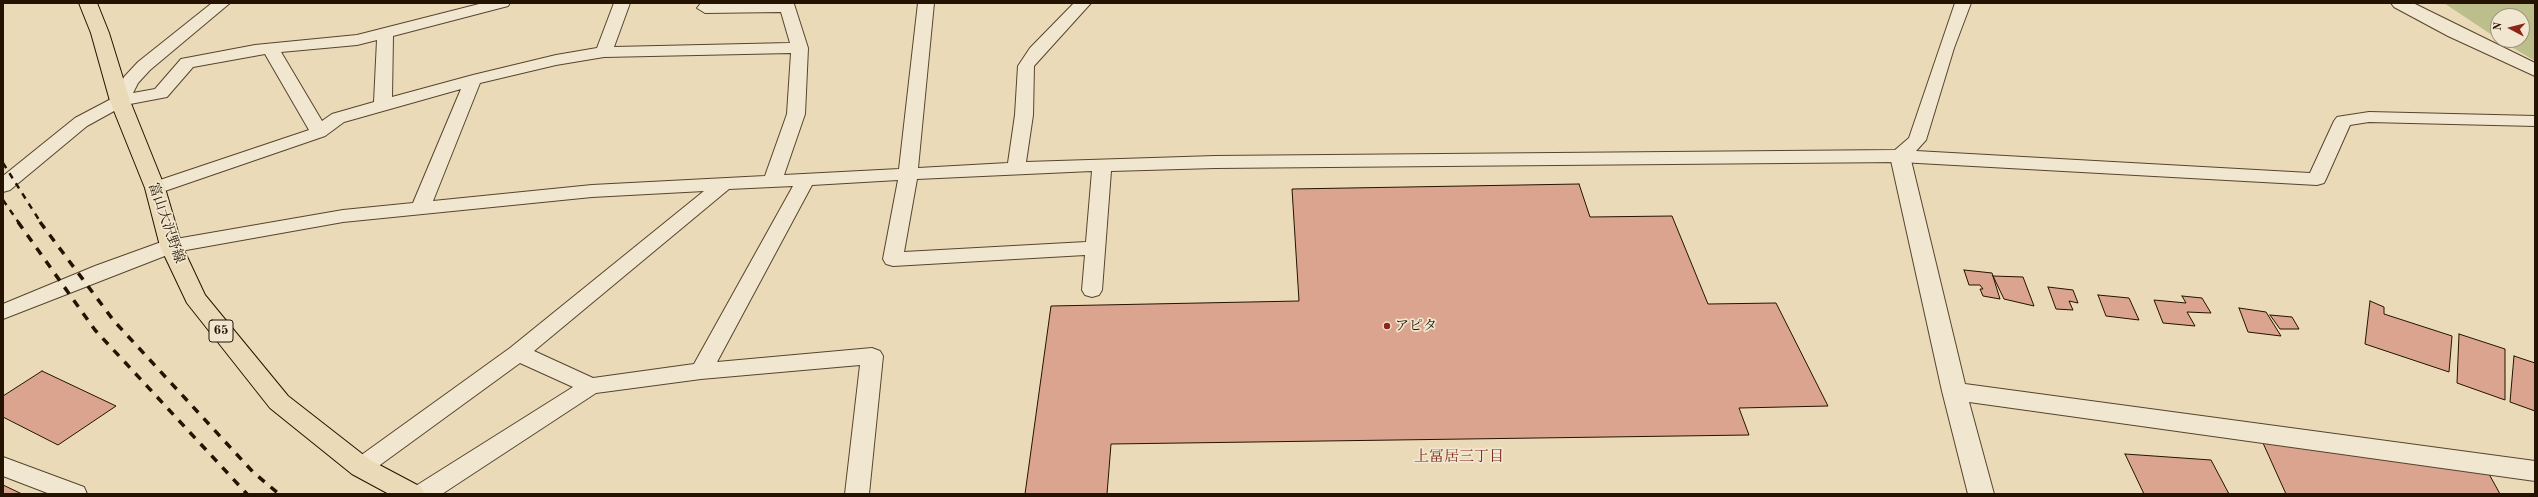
<!DOCTYPE html>
<meta charset="utf-8">
<style>
body{margin:0}
#map{position:relative;width:2538px;height:497px;overflow:hidden;background:#eadab7;font-family:"Old Standard TT",serif}
canvas{display:block}
.frame{position:absolute;inset:0;border:4px solid #241300;pointer-events:none}
.north{position:absolute;left:2490px;top:8px;width:40px;height:40px;box-sizing:border-box;background:#f1e7d0;border:1px solid #9f927d;border-radius:50%;rotate:277deg;font-size:11px;font-weight:700;line-height:16px;text-align:center;color:#241300}
.north::after{content:'';display:block;margin:auto;width:14px;height:18px;background:#8f2418;clip-path:polygon(50% 0,100% 100%,50% 72%,0 100%)}
</style>
<div id="map">
<canvas width="2538" height="497"></canvas>
<div class="frame"></div>
<div class="north">N</div>
</div>
<script>
const context = document.querySelector('canvas').getContext('2d');
context.lineJoin = 'round';
function paint(path, color) {
  context.fillStyle = color;
  context.fill(path, 'evenodd');
}
function poly(rows) {
  const path = new Path2D();
  for (const r of rows) {
    path.moveTo(r[0], r[1]);
    for (let i = 2; i < r.length; i += 2) path.lineTo(r[i], r[i + 1]);
  }
  return path;
}
function trace(path, color, width, dash) {
  context.strokeStyle = color;
  context.lineWidth = width;
  context.lineCap = dash ? 'butt' : 'round';
  context.setLineDash(dash || []);
  context.stroke(path);
}
function drawText(font, color, halo, rows, align = 'center') {
  context.font = font + ' "Old Standard TT","Noto Serif JP",serif';
  context.lineWidth = 3.5;
  context.setLineDash([]);
  context.textBaseline = 'middle';
  context.strokeStyle = halo;
  context.fillStyle = color;
  for (const [text, x, y, turn = 0] of rows) {
    context.save();
    context.translate(x, y);
    context.rotate((+turn || 0) * Math.PI / 180);
    context.textAlign = isNaN(turn) ? turn : align;
    if (halo) context.strokeText(text, 0, 0);
    context.fillText(text, 0, 0);
    context.restore();
  }
}
paint(poly([
 [2444,3,2535,3,2535,61,2500,40,2522,40,2522,16,2498,16,2498,39]
]), '#bcbe8b');
const building = poly([
 [1579,184,1590,217,1672,216,1708,304,1776,303,1828,406,1739,408,1749,435,1111,444,1107,494,1025,494,1051,306,1299,301,1292,189,1579,184],
 [1964,270,1992,273,2000,299,1983,296,1980,289,1983,289,1980,285,1969,285,1964,270],
 [1993,276,2023,277,2034,306,2004,299,1993,276],
 [2048,287,2073,290,2078,303,2069,301,2073,310,2056,309,2048,287],
 [2098,295,2129,298,2139,320,2106,316,2098,295],
 [2182,296,2202,298,2211,313,2187,312,2195,326,2163,323,2154,300,2186,303,2182,296],
 [2370,301,2384,307,2384,314,2452,336,2449,372,2365,344,2370,301],
 [2239,308,2266,312,2281,336,2248,332,2239,308],
 [2270,315,2292,317,2299,329,2280,329,2270,315],
 [2459,334,2505,349,2505,400,2457,383,2459,334],
 [2514,356,2535,363,2535,411,2510,402,2514,356],
 [42,371,116,406,58,445,3,417,3,396,42,371],
 [2263,443,2489,474,2500,494,2286,494,2263,443],
 [2125,454,2211,460,2229,494,2144,494,2125,454],
 [3,485,22,494,3,494,3,485]
]);
paint(building, '#daa48f');
trace(building, '#241300', 1);
const minor = poly([
 [212,3,230,3,150,70,138,83,133,93,155,89,181,59,255,45,357,35,483,3,510,3,508,6,393,36,392,97,473,75,556,55,597,48,614,3,630,3,614,47,790,43,781,12,705,13,697,8,701,3,794,4,808,48,805,114,784,175,899,169,918,3,934,3,918,168,1008,163,1015,115,1018,66,1030,48,1074,3,1091,3,1034,66,1033,115,1026,162,1215,156,1895,150,1909,138,1955,3,1971,3,1954,48,1926,140,1916,151,2310,173,2334,121,2337,117,2343,116,2369,112,2535,116,2535,126,2369,122,2350,125,2326,179,2324,183,2317,185,1900,162,1215,168,1111,171,1102,290,1099,295,1092,297,1085,295,1082,290,1085,255,893,266,886,264,883,259,898,180,812,185,717,362,872,348,880,351,883,356,869,494,845,494,860,365,701,379,596,393,442,494,411,494,414,487,573,387,520,363,369,473,361,476,353,473,349,467,353,461,510,348,704,191,592,197,343,222,175,252,3,319,3,304,95,266,164,241,343,210,413,203,461,89,344,122,325,136,162,192,148,192,146,188,148,184,309,130,265,54,193,67,167,97,125,105,87,126,10,190,3,192,3,176,75,118,113,98,124,77,138,62,212,3],
 [377,40,374,102,332,114,322,121,281,52,357,45,377,40],
 [791,53,787,114,765,176,592,185,433,201,480,83,556,65,604,57,791,53],
 [1092,171,1086,242,904,252,917,179,1092,171],
 [793,186,694,364,593,378,534,351,729,189,793,186],
 [3,457,84,487,87,494,50,494,3,476,3,457]
]);
const tertiary = poly([
 [2391,3,2413,3,2535,63,2535,76,2448,36,2394,7,2391,3],
 [1900,150,1907,152,1910,156,1965,384,2535,461,2535,481,1969,402,1994,494,1968,494,1942,391,1890,156,1893,152,1900,150]
]);
const primary = poly([
 [79,3,97,3,109,33,130,101,165,188,182,246,205,295,288,396,370,460,421,487,425,494,389,494,352,474,270,408,187,303,160,246,145,188,110,101,91,33,79,3]
]);
trace(minor, '#56452e', 2);
trace(tertiary, '#56452e', 2);
trace(primary, '#241300', 2);
paint(minor, '#f1e7d0');
paint(tertiary, '#f1e7d0');
paint(primary, '#eadab7');
trace(poly([
 [3,163,41,223],
 [3,200,19,223]
]), '#241300', 2.5, [6, 6]);
trace(poly([
 [18,222,95,330,247,494],
 [40,222,114,321,253,472,279,494]
]), '#241300', 3.5, [8, 8]);
for (const [x, y, r, color] of [
 [1387,326,4,"#8f2418"]
]) {
  const dot = new Path2D();
  dot.arc(x, y, r, 0, 2 * Math.PI);
  context.fillStyle = color;
  context.fill(dot);
  trace(dot, '#f1e7d0', 1.5);
}
for (const [x, y, w] of [
 [221,331,24]
]) {
  const box = new Path2D();
  box.roundRect(x - w / 2, y - 11, w, 22, 3);
  context.fillStyle = '#f1e7d0';
  context.fill(box);
  trace(box, '#241300', 1);
}
drawText('bold 13px', '#241300', null, [
 ["65",221,331]
]);
drawText('14px', '#241300', '#f1e7d0', [
 ["富山大沢野線",166,223,71]
]);
drawText('14px', '#241300', '#f1e7d0', [
 ["アピタ",1395,326]
], 'left');
drawText('15px', '#7a1f14', '#f1e7d0', [
 ["上冨居三丁目",1459,457]
]);
</script>
